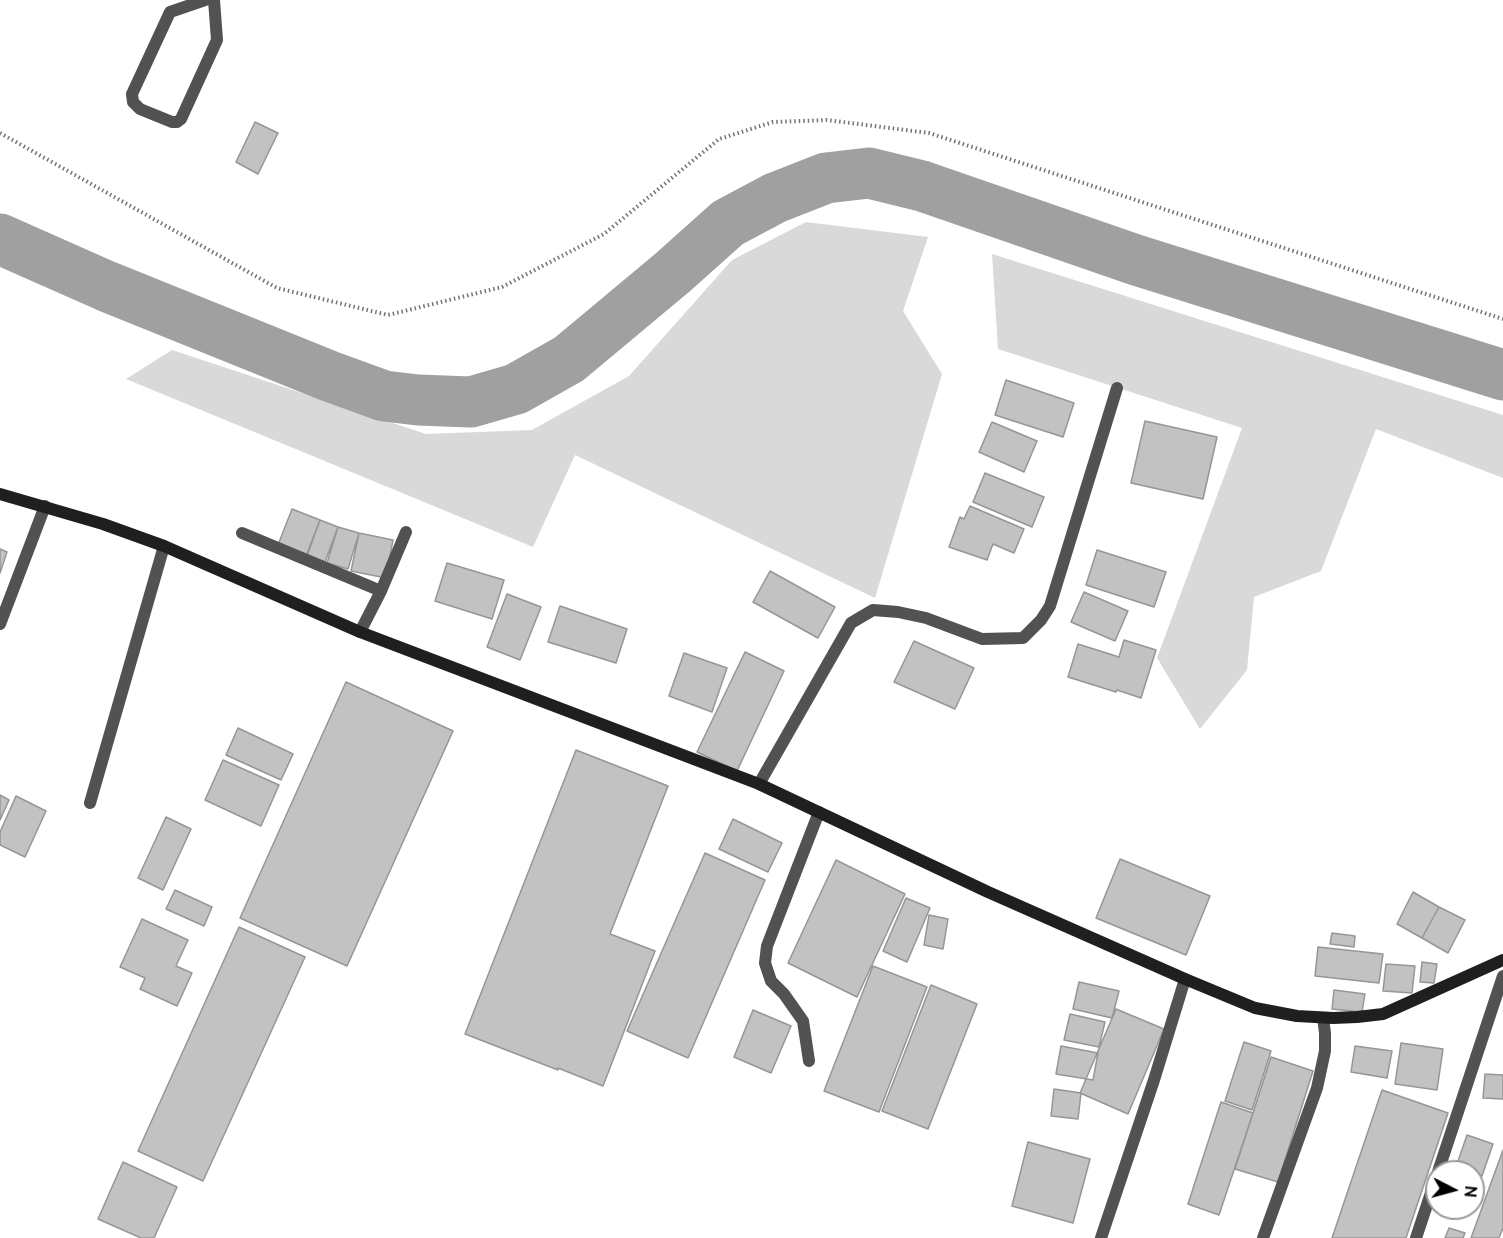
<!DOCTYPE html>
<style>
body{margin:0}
#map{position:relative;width:1503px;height:1238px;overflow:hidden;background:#fff;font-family:Ubuntu,sans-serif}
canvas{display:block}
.north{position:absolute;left:1425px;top:1160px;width:60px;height:60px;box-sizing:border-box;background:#fff;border:2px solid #999;border-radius:50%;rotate:96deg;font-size:16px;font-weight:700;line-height:24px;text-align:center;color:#000}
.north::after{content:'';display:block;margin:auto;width:21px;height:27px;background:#000;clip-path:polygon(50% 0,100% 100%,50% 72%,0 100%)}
</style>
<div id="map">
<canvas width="1503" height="1238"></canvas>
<div class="north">N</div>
</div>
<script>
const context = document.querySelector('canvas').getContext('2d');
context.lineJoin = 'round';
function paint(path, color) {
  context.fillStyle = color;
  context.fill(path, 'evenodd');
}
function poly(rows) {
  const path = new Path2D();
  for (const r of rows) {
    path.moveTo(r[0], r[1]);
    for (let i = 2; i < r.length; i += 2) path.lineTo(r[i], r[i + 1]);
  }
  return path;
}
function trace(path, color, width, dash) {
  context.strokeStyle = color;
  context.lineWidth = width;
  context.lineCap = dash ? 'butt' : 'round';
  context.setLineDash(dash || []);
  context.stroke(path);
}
paint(poly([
 [806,222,928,237,903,311,942,374,875,598,575,455,533,547,126,379,172,350,426,434,532,430,629,376,732,260],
 [992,254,1503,415,1503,478,1376,429,1321,571,1254,597,1247,670,1200,729,1157,658,1242,428,998,349]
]), '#d9d9d9');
trace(poly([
 [0,239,106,286,329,376,384,396,418,400,471,402,516,389,569,359,672,273,728,223,775,198,826,178,869,173,922,186,1136,260,1503,375]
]), '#a0a0a0', 51);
const building = poly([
 [255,122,278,133,258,174,236,162,255,122],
 [1006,380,1074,403,1063,437,995,415,1006,380],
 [1145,421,1217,437,1203,499,1131,483,1145,421],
 [992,422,1037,441,1024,472,979,452,992,422],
 [985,473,1044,497,1032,527,973,502,985,473],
 [970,506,1024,529,1014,553,993,544,987,560,949,547,960,517,964,519,970,506],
 [292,509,320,520,306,556,278,545,292,509],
 [320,520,338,527,325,562,307,556,320,520],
 [338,527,359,533,348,569,327,563,338,527],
 [359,533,393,540,386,578,351,571,359,533],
 [0,549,7,552,0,573,0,549],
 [1097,550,1166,572,1154,607,1086,585,1097,550],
 [447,563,504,580,492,619,435,601,447,563],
 [770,571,835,607,818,638,753,602,770,571],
 [1084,592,1128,611,1115,641,1071,622,1084,592],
 [507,594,541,607,520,660,487,647,507,594],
 [560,606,627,629,616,663,548,642,560,606],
 [1124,640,1156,650,1141,698,1117,690,1116,692,1068,677,1078,644,1119,657,1124,640],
 [914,641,974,668,955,709,894,682,914,641],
 [745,652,784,671,737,771,697,752,745,652],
 [684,653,727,668,712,712,669,696,684,653],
 [346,682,453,731,347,966,240,918,346,682],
 [238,728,293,754,281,780,226,755,238,728],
 [576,750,668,786,610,934,655,951,603,1086,558,1068,558,1070,465,1034,576,750],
 [223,760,279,785,261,826,205,800,223,760],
 [0,795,9,800,0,820,0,795],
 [16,796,46,811,25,857,0,845,0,832,16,796],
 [166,817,191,829,163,890,138,878,166,817],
 [733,819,782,843,768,872,719,849,733,819],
 [705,853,765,880,688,1058,627,1031,705,853],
 [1120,859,1210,896,1186,955,1096,918,1120,859],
 [836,860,905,894,857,997,788,963,836,860],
 [175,890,212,907,204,926,166,909,175,890],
 [1413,892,1439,907,1422,938,1397,924,1413,892],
 [906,898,930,908,907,962,883,951,906,898],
 [1439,907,1465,920,1448,953,1422,938,1439,907],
 [929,915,948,919,943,949,924,945,929,915],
 [142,919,188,940,176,966,192,973,177,1006,140,989,145,978,120,967,142,919],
 [239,927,305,957,203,1181,138,1151,239,927],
 [1332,933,1355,936,1354,947,1330,944,1332,933],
 [1318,947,1383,954,1379,983,1315,976,1318,947],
 [1422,962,1437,964,1434,983,1420,982,1422,962],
 [1386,964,1415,966,1412,993,1383,991,1386,964],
 [873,966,927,987,879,1112,824,1091,873,966],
 [1079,982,1119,991,1112,1018,1073,1009,1079,982],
 [931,985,977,1004,928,1129,882,1111,931,985],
 [1334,990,1365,994,1362,1012,1332,1009,1334,990],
 [1116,1009,1164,1029,1128,1114,1080,1093,1116,1009],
 [753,1010,791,1026,771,1073,734,1057,753,1010],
 [1070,1014,1105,1022,1099,1047,1064,1040,1070,1014],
 [1244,1042,1271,1051,1252,1110,1225,1101,1244,1042],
 [1401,1043,1443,1049,1437,1090,1395,1084,1401,1043],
 [1061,1046,1098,1053,1093,1080,1056,1074,1061,1046],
 [1355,1046,1392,1051,1387,1078,1351,1072,1355,1046],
 [1271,1057,1313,1071,1278,1182,1235,1169,1271,1057],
 [1485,1074,1503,1075,1503,1099,1483,1098,1485,1074],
 [1054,1089,1081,1093,1078,1119,1051,1116,1054,1089],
 [1382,1090,1448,1113,1406,1238,1332,1238,1382,1090],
 [1221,1102,1253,1113,1219,1215,1188,1204,1221,1102],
 [1467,1135,1493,1144,1482,1176,1456,1167,1467,1135],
 [1028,1142,1090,1159,1073,1223,1012,1206,1028,1142],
 [1503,1150,1503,1228,1499,1238,1471,1238,1503,1150],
 [123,1162,177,1187,154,1238,141,1238,98,1219,123,1162],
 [1449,1228,1465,1233,1463,1238,1445,1238,1449,1228]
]);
paint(building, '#c2c2c2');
trace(building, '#969696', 1.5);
trace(poly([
 [0,133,277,288,388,315,502,287,604,234,719,139,773,122,827,120,929,133,1503,319]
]), '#747474', 4, [1.5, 3]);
trace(poly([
 [205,0,170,12,132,94,133,102,140,109,172,122,177,122,181,119,217,40,214,0],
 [242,533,381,591],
 [360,632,381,591,406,532],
 [759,784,851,623,873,610,898,612,926,618,982,639,1023,638,1041,620,1050,606,1117,388],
 [90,803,164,546],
 [809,1061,803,1021,784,994,771,981,765,963,767,946,819,812]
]), '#525252', 12);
trace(poly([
 [0,624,45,506],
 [1438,1172,1503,976],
 [1101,1238,1154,1080,1185,979],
 [1263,1238,1317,1088,1325,1051,1325,1033,1323,1018],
 [1416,1238,1437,1175]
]), '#525252', 12);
trace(poly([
 [0,494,103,524,164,546,360,632,759,784,988,892,1185,979,1255,1008,1297,1016,1333,1018,1357,1017,1383,1014,1503,960]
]), '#1f1f1f', 12);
</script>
